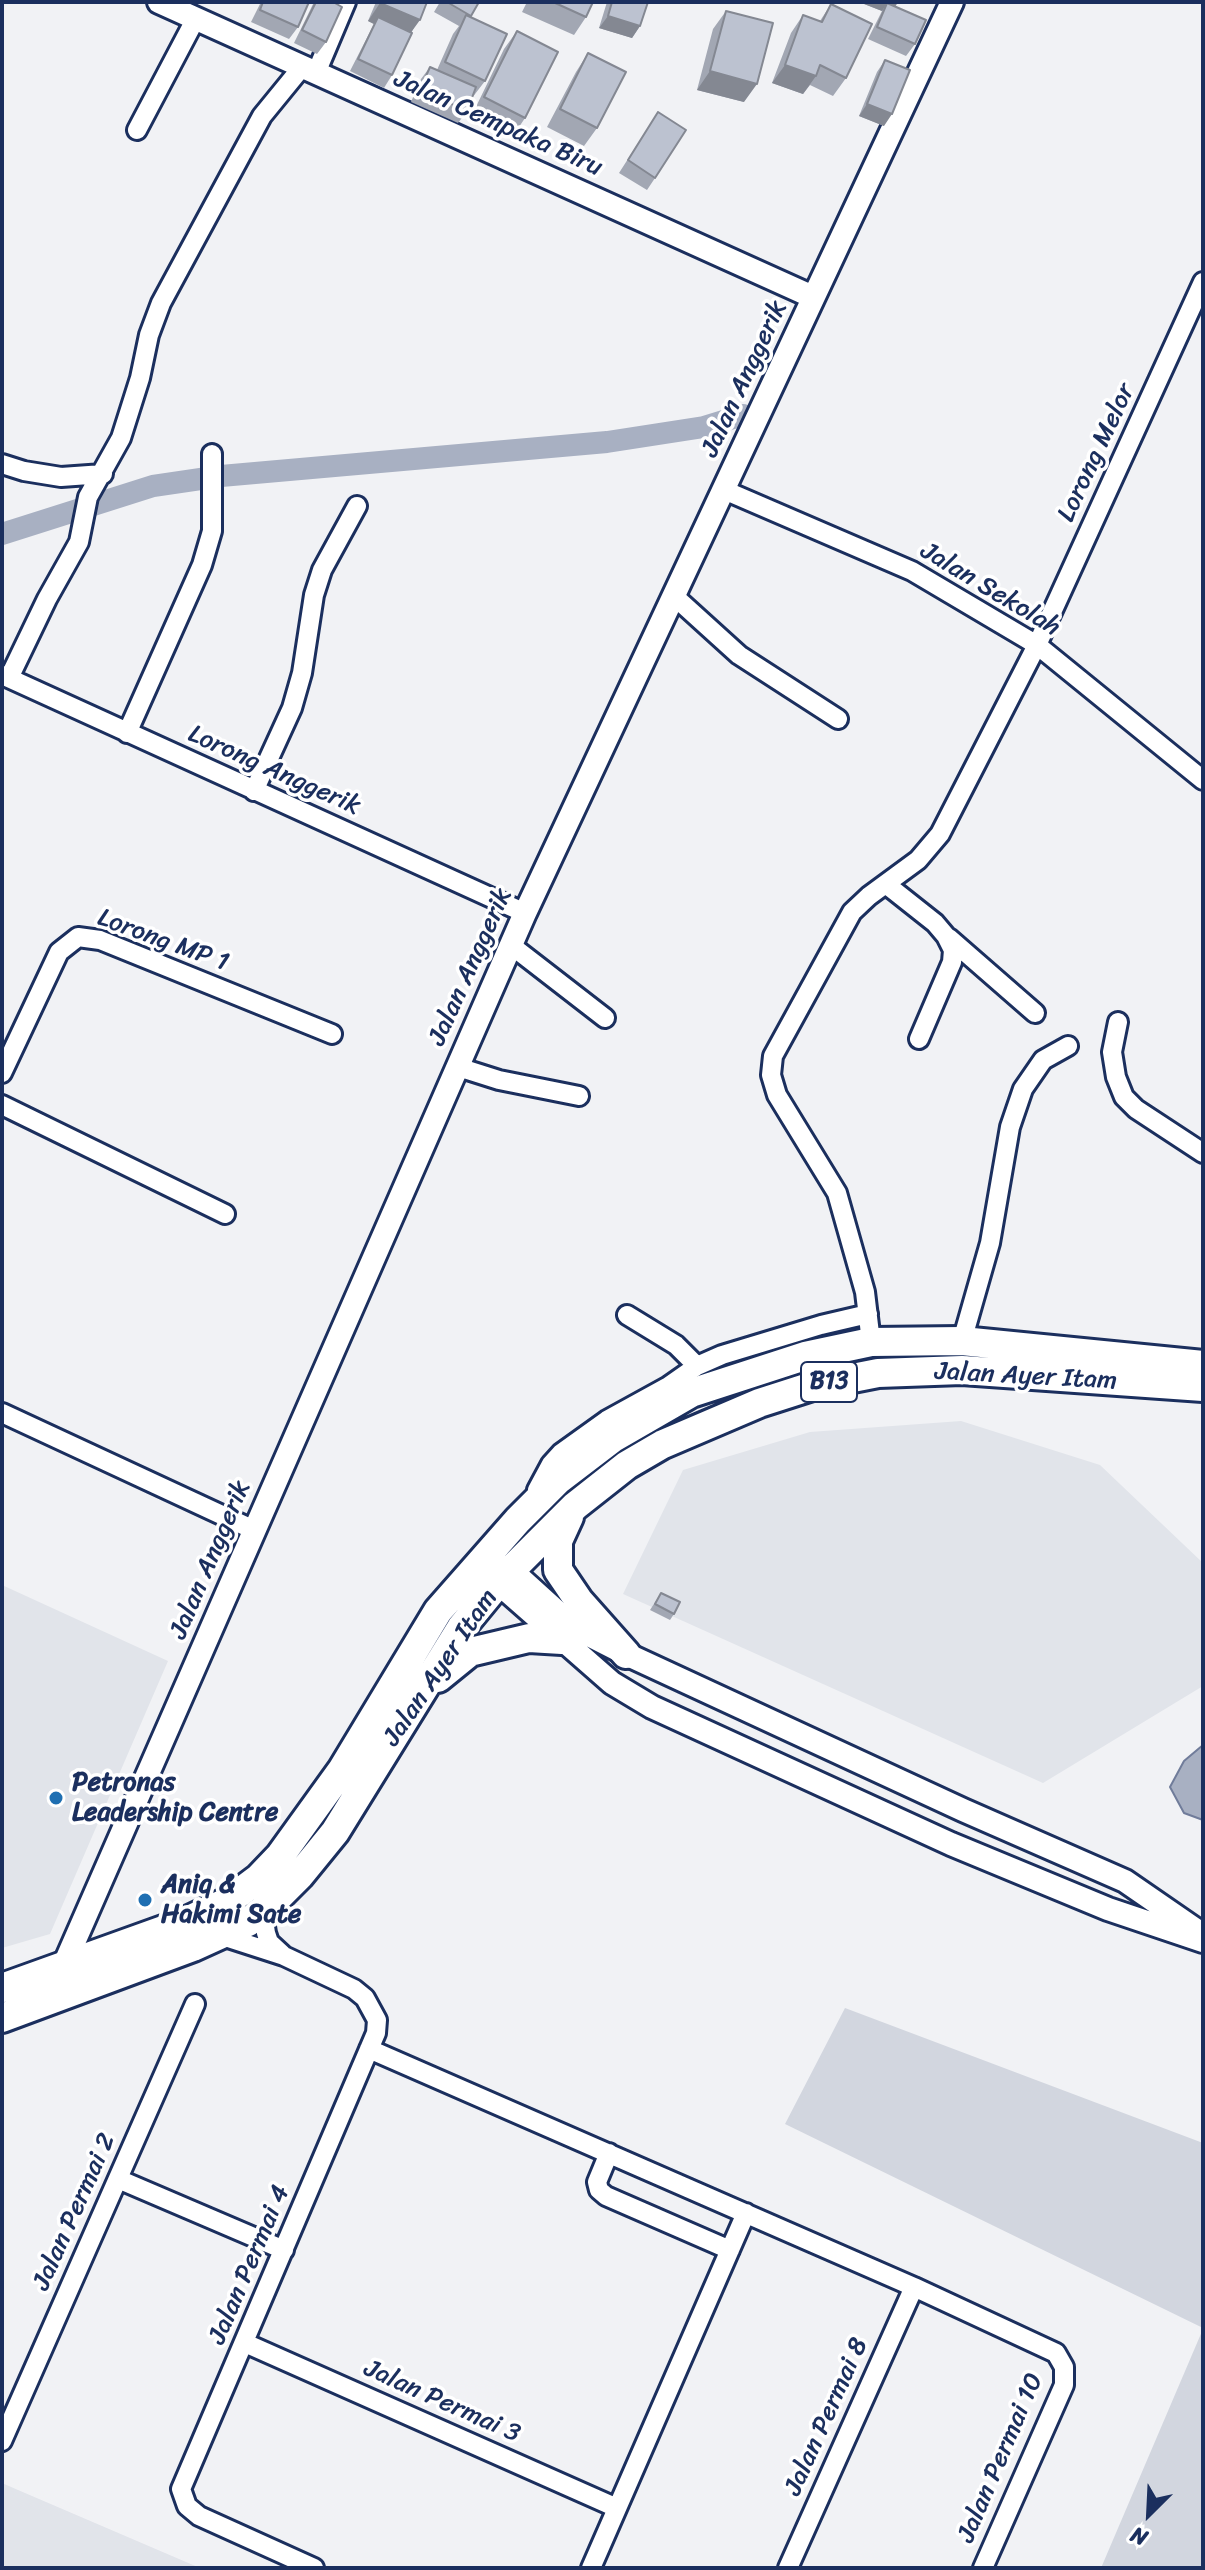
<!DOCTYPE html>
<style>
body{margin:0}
#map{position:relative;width:1205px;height:2570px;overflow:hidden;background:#f1f2f5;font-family:Sriracha,sans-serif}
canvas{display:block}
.frame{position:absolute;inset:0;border:4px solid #1b2f5e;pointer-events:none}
.north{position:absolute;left:1109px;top:2474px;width:80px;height:80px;-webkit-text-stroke:6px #fff;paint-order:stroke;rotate:204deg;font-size:22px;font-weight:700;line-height:32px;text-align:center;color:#1b2f5e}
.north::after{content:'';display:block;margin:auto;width:28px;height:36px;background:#1b2f5e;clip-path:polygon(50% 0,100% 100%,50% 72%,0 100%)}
</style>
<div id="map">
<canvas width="1205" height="2570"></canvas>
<div class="frame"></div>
<div class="north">N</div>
</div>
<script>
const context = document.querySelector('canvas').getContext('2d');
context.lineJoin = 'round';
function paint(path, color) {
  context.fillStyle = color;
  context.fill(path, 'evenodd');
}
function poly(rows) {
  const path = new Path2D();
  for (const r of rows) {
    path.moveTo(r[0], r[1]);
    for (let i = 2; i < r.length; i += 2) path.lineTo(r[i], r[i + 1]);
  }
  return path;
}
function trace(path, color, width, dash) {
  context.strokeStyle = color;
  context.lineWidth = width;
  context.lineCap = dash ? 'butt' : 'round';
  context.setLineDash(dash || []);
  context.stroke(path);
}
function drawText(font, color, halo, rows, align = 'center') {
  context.font = font + ' Sriracha,sans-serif';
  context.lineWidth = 7;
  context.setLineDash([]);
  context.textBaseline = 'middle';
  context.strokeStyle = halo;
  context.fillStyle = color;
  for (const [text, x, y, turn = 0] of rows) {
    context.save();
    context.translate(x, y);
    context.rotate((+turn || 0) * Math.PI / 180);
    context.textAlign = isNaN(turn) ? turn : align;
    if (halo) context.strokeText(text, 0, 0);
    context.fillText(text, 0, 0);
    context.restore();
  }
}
paint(poly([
 [961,1421,1100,1465,1203,1563,1203,1686,1043,1783,623,1594,683,1470,810,1432],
 [2,1585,168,1661,50,1934,2,1948],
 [2,2483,18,2490,200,2568,2,2568]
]), '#e1e4ea');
paint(poly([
 [845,2008,1203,2143,1203,2328,785,2124],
 [1203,2329,1203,2568,1101,2568]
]), '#d2d6df');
const water = poly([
 [1203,1745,1203,1820,1184,1813,1170,1787,1184,1761,1203,1745]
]);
paint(water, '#a8b0c2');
trace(water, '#707c9a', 2);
trace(poly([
 [2,534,153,486,221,476,607,442,704,427,743,415]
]), '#a8b0c2', 22);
const minor = poly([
 [316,73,346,2],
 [137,130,196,18],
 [2,464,24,471,61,477,103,474],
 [724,490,912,571,1037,645,1203,780],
 [675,597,739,655,838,719],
 [2,675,525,913],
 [9,678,47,599,79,542,88,497,121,438,140,378,149,335,161,303,262,116,302,67],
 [127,733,202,565,212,531,212,454],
 [254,791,292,708,302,673,314,595,322,570,357,506],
 [887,885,935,923,946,936,953,950,952,962,919,1039],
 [949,938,1035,1013],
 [512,946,605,1018],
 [1118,1022,1112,1052,1116,1077,1124,1097,1136,1109,1203,1153],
 [458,1067,499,1080,579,1096],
 [2,1073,59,952,78,937,100,940,332,1034],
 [2,1105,225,1214],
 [627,1315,676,1345,697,1366],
 [962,1341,990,1243,1010,1127,1023,1089,1043,1060,1068,1046],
 [871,1342,865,1292,837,1193,777,1095,771,1075,773,1056,852,912,869,896,918,860,940,834,1037,645,1203,282],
 [2,1413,254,1530],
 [537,1490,551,1464,561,1453,607,1420,667,1387,697,1366,722,1355,821,1325,868,1314],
 [272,1904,264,1920,266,1933,269,1942,282,1954],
 [219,1935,284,1956,354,1989,365,1998,377,2020,376,2033,181,2489,187,2506,199,2516,314,2568],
 [369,2049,914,2287,1056,2353,1064,2367,1064,2385,983,2568],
 [609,2153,597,2182,599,2190,606,2196,730,2250],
 [118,2179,284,2250],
 [245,2343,617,2508],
 [2,2441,195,2004],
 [591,2568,746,2213],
 [788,2568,914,2287]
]);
const tertiary = poly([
 [159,2,813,297],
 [497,1564,511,1570,575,1628,626,1654,963,1810,1125,1881,1199,1932],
 [491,1571,498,1583,612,1683,652,1707,951,1844,1108,1909,1203,1941],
 [64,1965,525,913,952,2]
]);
const primary = poly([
 [569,1517,558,1541,558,1570,579,1601,626,1654],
 [438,1678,470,1652,529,1638,562,1640],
 [2,1988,183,1923,227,1902,259,1878,280,1856,342,1770,438,1611,518,1520,558,1480,613,1438,691,1393,805,1356,871,1342,962,1341,1203,1365],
 [2,2018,193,1947,248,1922,272,1903,300,1875,335,1832,461,1628,498,1583,575,1506,627,1465,663,1444,759,1403,812,1386,878,1373,962,1370,1203,1387]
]);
trace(minor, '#1b2f5e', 24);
trace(tertiary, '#1b2f5e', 28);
trace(primary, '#1b2f5e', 34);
trace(minor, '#fff', 18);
trace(tertiary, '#fff', 22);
trace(primary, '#fff', 28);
paint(poly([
 [261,2,309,2,298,27,289,39,251,22],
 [314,2,333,2,326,42,317,54,294,43],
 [376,2,427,2,411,33,392,75,384,88,350,71,374,24,368,21],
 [440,2,479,2,470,17,485,81,472,98,467,111,458,123,411,102,421,79,430,67,437,70,453,34,459,26,434,12],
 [527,2,593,2,586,17,574,35,522,12],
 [607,2,648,2,640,26,632,38,599,28],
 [859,2,898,2,895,7,915,44,906,56,868,39,882,11],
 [831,4,846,78,833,96,810,85,803,94,772,83,791,33,803,15,820,21],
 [726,11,744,102,697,90,713,29],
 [517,31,525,118,513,136,472,115,504,49],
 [588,53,597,128,584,146,547,127,576,72],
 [885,60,884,126,859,116,877,72],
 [658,112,655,178,647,190,619,173],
 [661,1593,674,1614,670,1620,650,1610]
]), '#a2a7b3');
paint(poly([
 [859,2,898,2,890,14,887,3,882,11],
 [380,3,420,20,407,38,378,17,374,24,368,21],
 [608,16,640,26,632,38,599,28],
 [785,65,816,76,803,94,772,83],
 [710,71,757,84,744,102,697,90],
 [867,104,892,114,884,126,859,116]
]), '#848892');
const building = poly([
 [263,2,309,2,298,27,260,10,263,2],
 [316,2,333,2,342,7,326,42,302,30,316,2],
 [381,2,427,2,420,20,380,3,381,2],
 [447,2,479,2,471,16,447,2],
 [553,2,593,2,586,17,553,2],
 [612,2,648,2,640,26,608,16,612,2],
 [887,3,926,20,915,44,877,27,887,3],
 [831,4,872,24,846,78,820,65,816,76,785,65,803,15,822,22,831,4],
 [726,11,773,23,757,84,710,71,726,11],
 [466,15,507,34,485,81,445,62,466,15],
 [378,17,412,33,392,75,358,59,378,17],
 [517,31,558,52,525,118,484,97,517,31],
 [588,53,626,72,597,128,560,109,588,53],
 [885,60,910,70,892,114,867,104,885,60],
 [430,67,476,87,467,111,420,90,430,67],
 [658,112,686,130,655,178,628,160,658,112],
 [661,1593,680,1602,674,1614,655,1604,661,1593]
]);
paint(building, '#bcc2d0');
trace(building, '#848892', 2);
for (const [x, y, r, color] of [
 [56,1798,8,"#1f6fb2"],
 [145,1900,8,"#1f6fb2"]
]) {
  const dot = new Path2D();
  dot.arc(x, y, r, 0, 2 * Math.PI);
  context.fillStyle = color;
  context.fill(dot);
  trace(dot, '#fff', 3);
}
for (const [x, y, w] of [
 [829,1382,56]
]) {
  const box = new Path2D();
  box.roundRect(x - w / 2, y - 20, w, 40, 6);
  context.fillStyle = '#fff';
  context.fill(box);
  trace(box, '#1b2f5e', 2);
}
drawText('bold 24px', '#1b2f5e', null, [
 ["B13",829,1382]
]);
drawText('26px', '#1b2f5e', '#fff', [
 ["Jalan Cempaka Biru",498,124,24],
 ["Jalan Anggerik",745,379,-65],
 ["Lorong Melor",1097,453,-65],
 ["Jalan Sekolah",990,590,31],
 ["Lorong Anggerik",274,771,24],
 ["Lorong MP 1",163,941,20],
 ["Jalan Anggerik",471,967,-66],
 ["Jalan Ayer Itam",1026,1377,3],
 ["Jalan Anggerik",211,1560,-67],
 ["Jalan Ayer Itam",441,1668,-56],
 ["Jalan Permai 2",75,2212,-66],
 ["Jalan Permai 4",250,2265,-67],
 ["Jalan Permai 3",442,2402,24],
 ["Jalan Permai 8",827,2417,-66],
 ["Jalan Permai 10",1001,2458,-67]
]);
drawText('bold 26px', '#1b2f5e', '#fff', [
 ["Petronas",72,1783],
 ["Leadership Centre",72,1813],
 ["Aniq &",161,1885],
 ["Hakimi Sate",161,1915]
], 'left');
</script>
